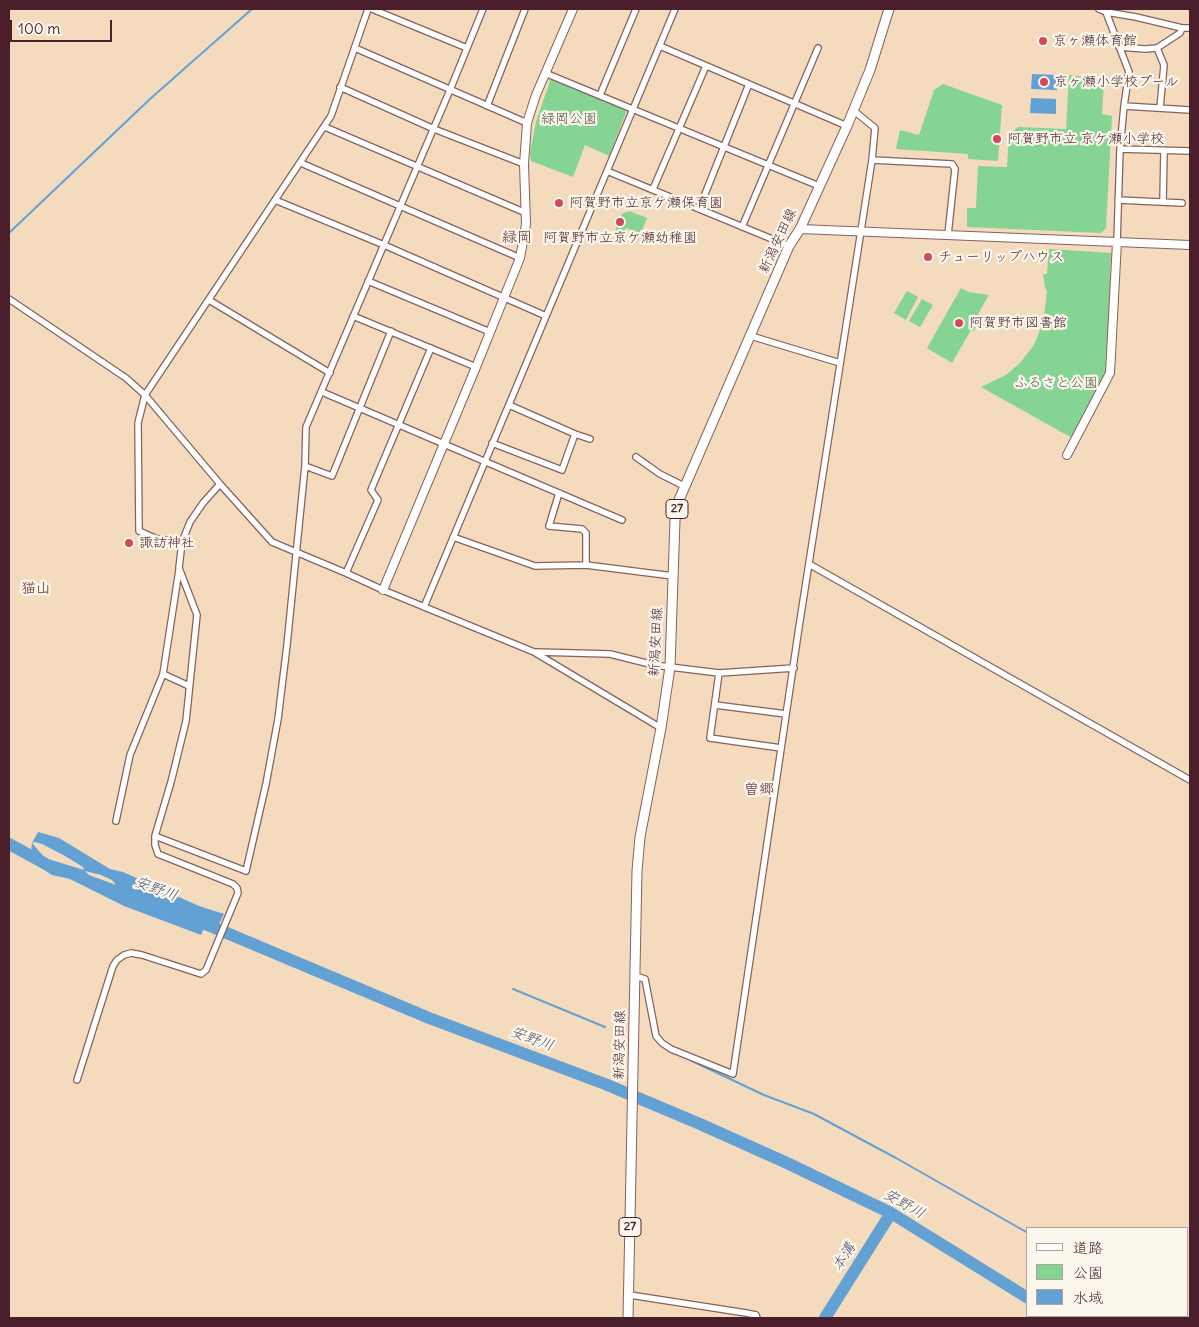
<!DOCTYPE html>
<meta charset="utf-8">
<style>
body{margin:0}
#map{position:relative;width:1199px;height:1327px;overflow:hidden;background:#f4dbbe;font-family:Delius,"Klee One",sans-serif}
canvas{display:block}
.frame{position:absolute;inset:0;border:10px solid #4a1f2b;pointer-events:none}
.legend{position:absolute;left:1026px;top:1227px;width:162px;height:90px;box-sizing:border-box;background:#fbf7ec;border:1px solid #b4a19f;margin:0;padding:6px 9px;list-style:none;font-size:15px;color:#4a1f2b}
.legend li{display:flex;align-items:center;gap:10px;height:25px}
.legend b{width:25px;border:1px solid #b4a19f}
.scale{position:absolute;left:10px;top:20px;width:102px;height:22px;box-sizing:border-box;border:2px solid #4a1f2b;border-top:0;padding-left:6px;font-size:15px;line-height:18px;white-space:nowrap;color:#4a1f2b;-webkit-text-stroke:4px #fbf7ec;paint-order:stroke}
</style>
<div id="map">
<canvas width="1199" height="1327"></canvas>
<div class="frame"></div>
<ul class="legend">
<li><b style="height:6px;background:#fff"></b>道路</li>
<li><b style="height:14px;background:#85d493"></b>公園</li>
<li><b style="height:14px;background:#63a1d5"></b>水域</li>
</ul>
<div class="scale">100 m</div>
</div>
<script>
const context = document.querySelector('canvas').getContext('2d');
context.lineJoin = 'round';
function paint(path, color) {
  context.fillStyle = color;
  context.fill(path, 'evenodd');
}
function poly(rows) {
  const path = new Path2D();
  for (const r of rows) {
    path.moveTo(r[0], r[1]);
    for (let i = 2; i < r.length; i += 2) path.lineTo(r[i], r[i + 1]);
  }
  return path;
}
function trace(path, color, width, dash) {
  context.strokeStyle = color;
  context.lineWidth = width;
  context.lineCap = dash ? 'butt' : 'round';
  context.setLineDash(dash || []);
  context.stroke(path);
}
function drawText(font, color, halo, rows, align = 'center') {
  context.font = font + ' Delius,"Klee One",sans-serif';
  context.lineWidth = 4.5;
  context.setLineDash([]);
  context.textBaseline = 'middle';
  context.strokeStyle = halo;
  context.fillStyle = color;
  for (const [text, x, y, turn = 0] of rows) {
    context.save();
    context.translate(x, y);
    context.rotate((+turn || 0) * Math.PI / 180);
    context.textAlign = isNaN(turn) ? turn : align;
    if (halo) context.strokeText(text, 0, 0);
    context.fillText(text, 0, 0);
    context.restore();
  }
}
paint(poly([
 [1069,75,1104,80,1102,114,1112,116,1106,228,1101,233,967,227,967,208,976,208,978,166,1007,167,1009,135,1018,127,1066,129],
 [551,78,627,110,609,156,585,145,573,177,531,161,530,152,536,122],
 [943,84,1002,105,998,161,968,159,968,154,896,149,900,130,919,135,934,90],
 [629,211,647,218,641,233,626,228,623,235,615,231,622,214],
 [1049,249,1111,253,1107,374,1072,438,981,387,1006,375,1020,363,1034,345,1043,323,1047,292,1045,287,1043,274,1047,274],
 [961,288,968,292,989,295,978,314,981,317,974,331,971,330,952,363,927,348],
 [907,291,918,297,906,320,894,313],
 [922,299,933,305,920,327,909,321]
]), '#85d493');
paint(poly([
 [1032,74,1057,75,1057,90,1031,89],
 [1031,98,1056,99,1056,114,1030,113],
 [38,832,59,838,110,869,123,872,199,906,224,914,217,928,212,931,203,930,201,935,124,906,70,879,52,875,30,861,32,843],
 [35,842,42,844,65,856,83,867,84,870,45,858,32,843],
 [85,871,101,875,112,880,116,885,89,875]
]), '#63a1d5');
trace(poly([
 [9,233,150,99,252,9],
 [513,989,605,1027],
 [692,1061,764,1095,814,1114,896,1158,1028,1233],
 [1173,1316,1177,1318]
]), '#63a1d5', 2);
trace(poly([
 [9,844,44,863],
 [203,923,429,1018,605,1084,700,1124,787,1163,891,1213,1028,1298],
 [1057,1316,1061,1318],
 [825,1318,891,1213]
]), '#63a1d5', 12);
const minor = poly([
 [372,9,467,48],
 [1099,9,1106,12,1136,17,1182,28,1190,28],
 [1106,12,1129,72,1124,106,1120,149,1117,242],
 [660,46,847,126],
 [1119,47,1145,49,1157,48,1180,33,1182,28],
 [355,48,527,123],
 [1157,48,1164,65,1160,108],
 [545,73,819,186],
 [340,87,434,129,524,164],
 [600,95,636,9],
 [487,106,525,9],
 [1124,106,1190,110],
 [325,127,526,213],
 [1120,149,1190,151],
 [872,160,952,164,955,169,948,235],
 [301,163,520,258],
 [607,171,789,246],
 [653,189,706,66],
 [275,200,384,245,546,316],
 [1118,200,1182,203],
 [1163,202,1164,150],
 [699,209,749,84],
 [742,227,818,48],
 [368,281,490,332],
 [9,299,126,378,145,395,220,484,272,542,346,573,383,590,534,652,661,728],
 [209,300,330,373],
 [353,316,476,367],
 [751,336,840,363],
 [322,392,622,520],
 [509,405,575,434,590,439],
 [492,443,562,470,575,434],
 [636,457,660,474,684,486],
 [305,466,332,476,391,331],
 [559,493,549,526,582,529,586,533,586,565],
 [453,537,535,566,586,565,673,576],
 [182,542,157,539,139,531,138,423,145,395,331,116,368,9],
 [809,564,1190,780],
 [346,573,378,500,371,490,431,348],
 [424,607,675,9],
 [536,652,610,654,654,665,719,673,794,668],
 [719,673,710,738,781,748],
 [163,674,189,686],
 [715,705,786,714],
 [116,821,130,755,163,674,179,570],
 [155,836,246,871,266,784,278,719,287,645,305,466,306,427,450,90,483,9],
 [635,976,645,979,656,1036,662,1043,671,1049,733,1074,799,627,872,160,875,128,853,110],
 [77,1080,113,966,117,960,124,955,131,953,142,955,201,974,206,970,238,893,237,888,233,884,158,854,155,845,155,836,171,782,186,721,197,615,179,568,182,542,190,522,203,503,220,484],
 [630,1295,746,1313,756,1315,757,1318]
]);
const tertiary = poly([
 [800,229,1190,245],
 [1067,455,1110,373,1117,242],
 [383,590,476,367,520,258,526,224,524,164,527,123,536,95,573,9]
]);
const primary = poly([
 [628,1318,637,871,640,837,661,728,670,667,675,520,679,500,789,246,800,229,847,126,870,70,889,9]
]);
trace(minor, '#86615e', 8);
trace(tertiary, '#86615e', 10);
trace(primary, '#86615e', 11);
trace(minor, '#fff', 5.5);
trace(tertiary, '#fff', 8);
trace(primary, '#fff', 9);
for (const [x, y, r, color] of [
 [1043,41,5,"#d1495b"],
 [1044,82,5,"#d1495b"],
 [997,139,5,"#d1495b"],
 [559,203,5,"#d1495b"],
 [620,222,5,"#d1495b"],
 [928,257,5,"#d1495b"],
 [959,323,5,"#d1495b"],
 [129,543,5,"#d1495b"]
]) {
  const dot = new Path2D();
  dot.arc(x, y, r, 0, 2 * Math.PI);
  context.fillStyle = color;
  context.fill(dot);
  trace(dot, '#fbf7ec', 2);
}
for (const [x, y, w] of [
 [677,509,22],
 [630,1227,22]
]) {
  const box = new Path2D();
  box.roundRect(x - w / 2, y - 9.5, w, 19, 4);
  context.fillStyle = '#fbf7ec';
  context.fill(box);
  trace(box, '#4a1f2b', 1);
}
drawText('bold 12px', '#4a1f2b', null, [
 ["27",677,509],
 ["27",630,1227]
]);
drawText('14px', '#4a1f2b', '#fbf7ec', [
 ["京ヶ瀬体育館",1053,41],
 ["京ヶ瀬小学校プール",1054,82],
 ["阿賀野市立 京ケ瀬小学校",1007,139],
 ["阿賀野市立京ケ瀬保育園",569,203],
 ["阿賀野市立京ケ瀬幼稚園",620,238,"center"],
 ["チューリップハウス",938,257],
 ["阿賀野市図書館",969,323],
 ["諏訪神社",139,543]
], 'left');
drawText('14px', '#5c554a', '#fbf7ec', [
 ["緑岡公園",569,119],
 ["ふるさと公園",1056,383]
]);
drawText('14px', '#4a1f2b', '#fbf7ec', [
 ["新潟安田線",778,241,-65],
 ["新潟安田線",656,642,-87],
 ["新潟安田線",620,1045,-89]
]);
drawText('bold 15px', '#825054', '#fbf7ec', [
 ["緑岡",517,238],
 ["猫山",36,589],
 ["曽郷",759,790]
]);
drawText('italic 15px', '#54536f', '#fbf7ec', [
 ["安野川",156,889,20],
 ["安野川",532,1039,20],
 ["安野川",904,1204,29],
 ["本溝",844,1257,-58]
]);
</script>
